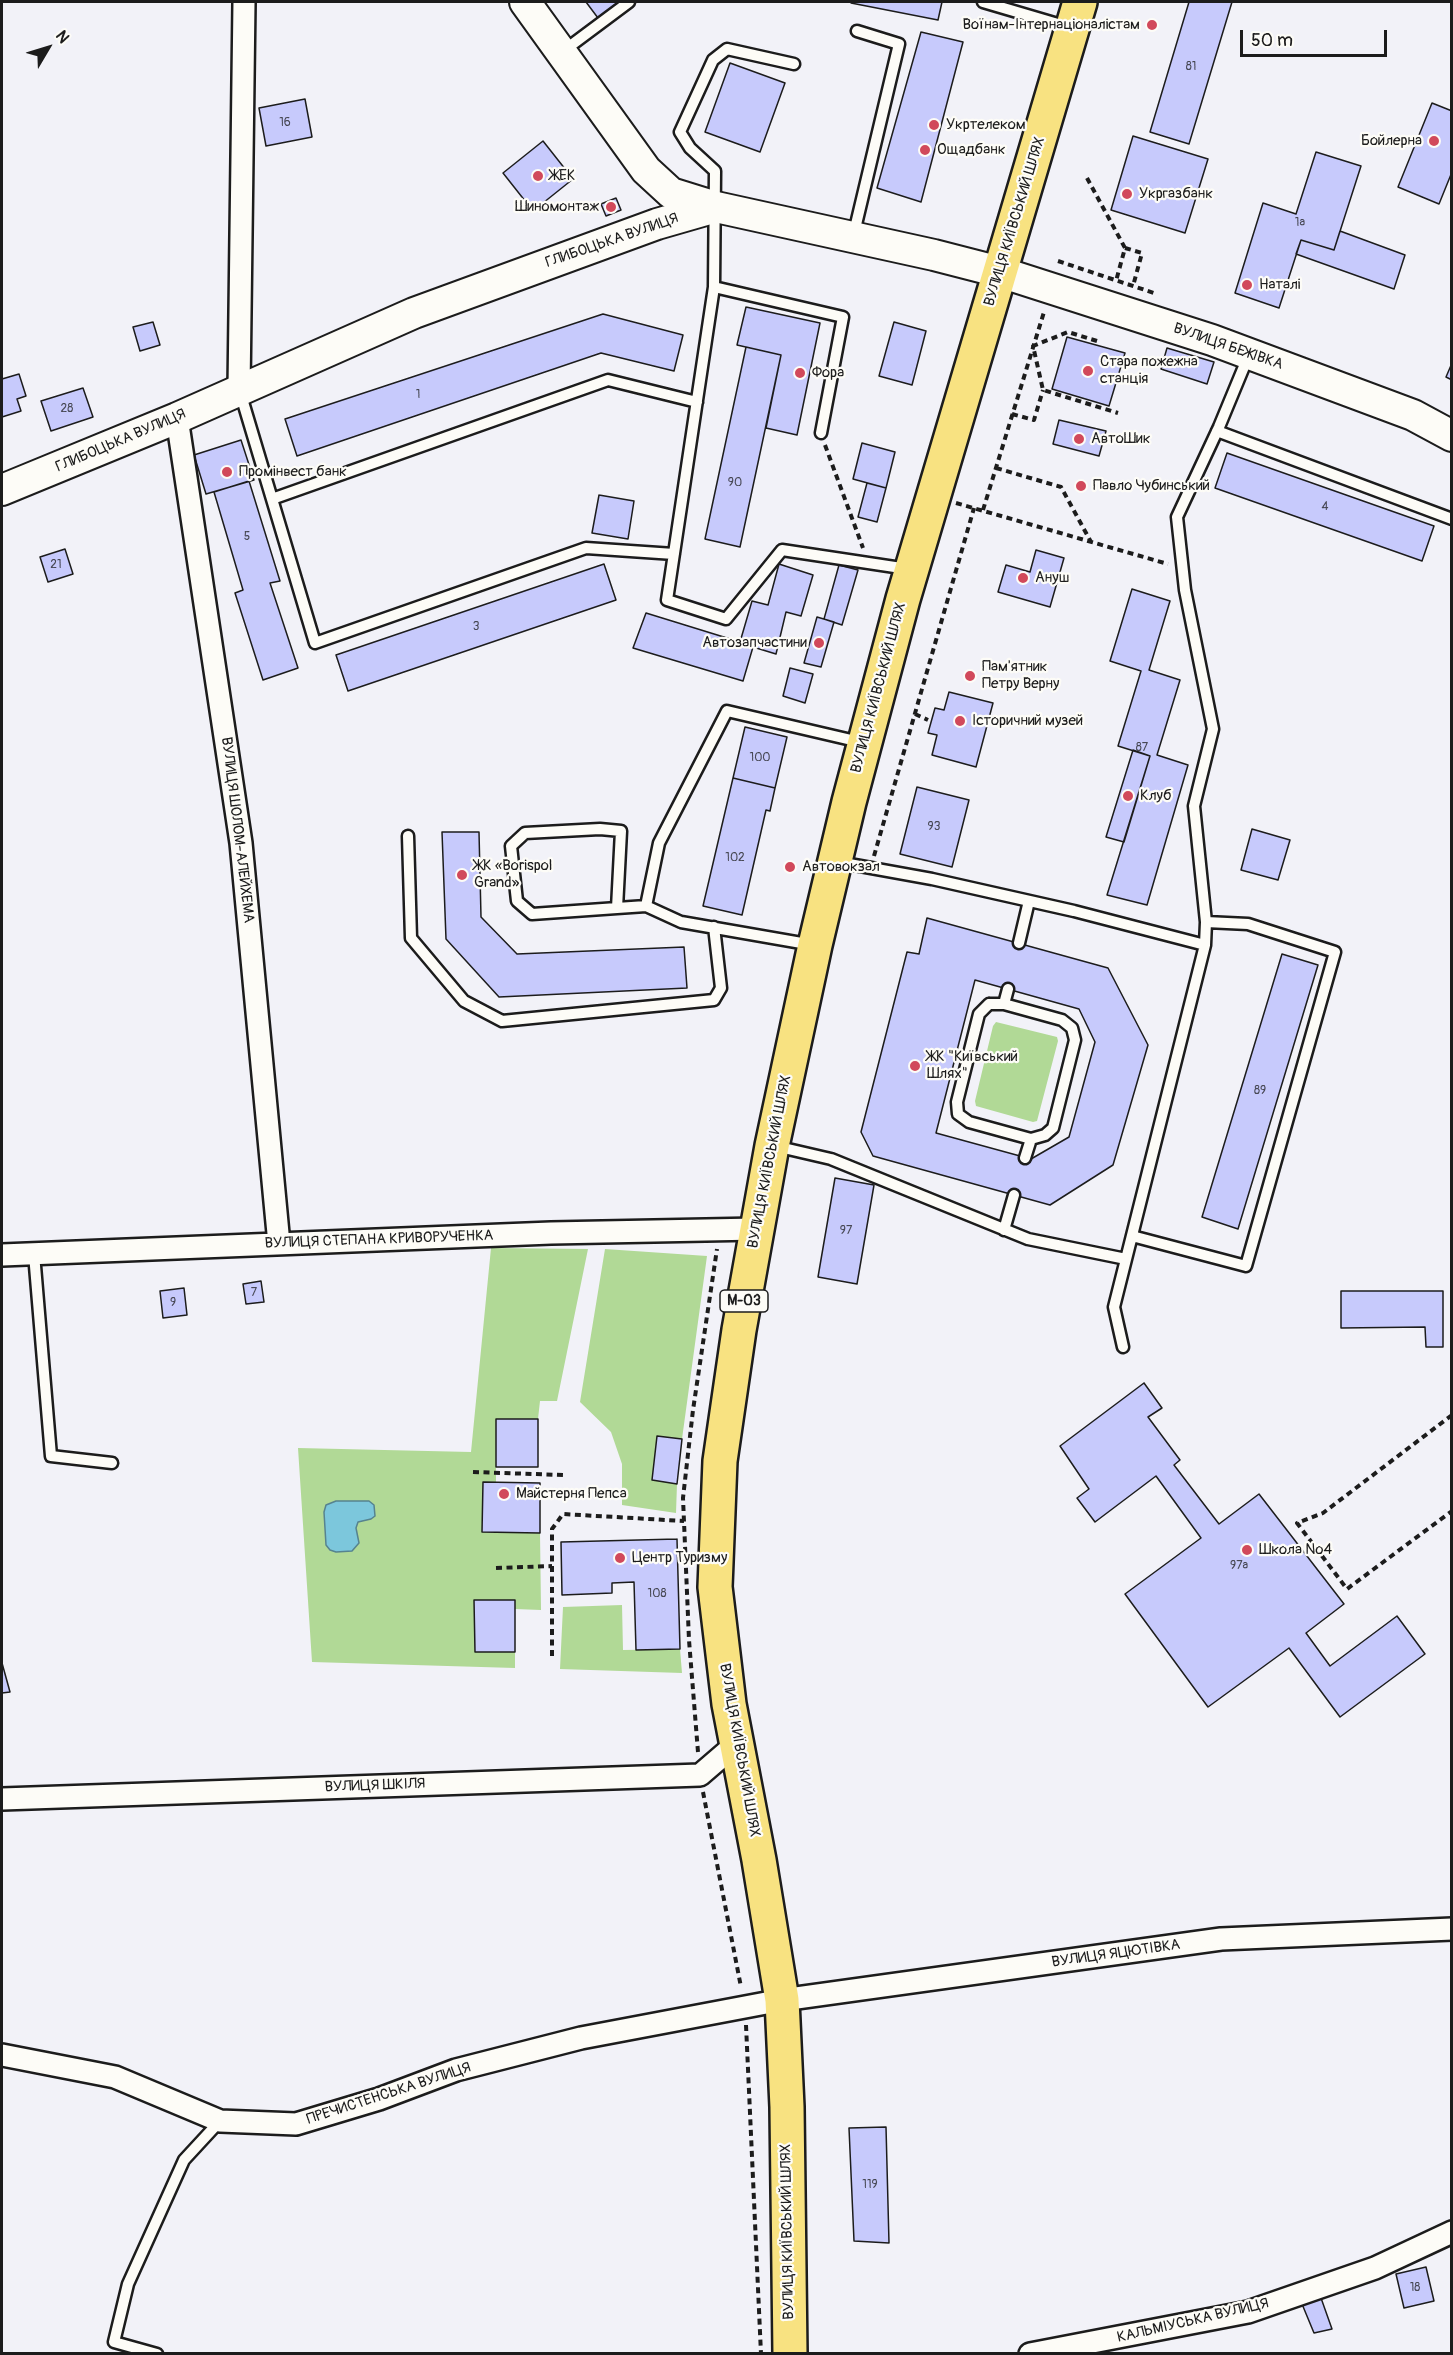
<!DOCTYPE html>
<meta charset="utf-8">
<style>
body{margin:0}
#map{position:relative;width:1453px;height:2355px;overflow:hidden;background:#f2f2f8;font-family:Pangolin,sans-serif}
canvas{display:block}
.frame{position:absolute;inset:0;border:3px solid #1c1c1c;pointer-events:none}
.north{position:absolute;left:18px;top:18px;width:60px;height:60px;-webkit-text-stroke:4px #fdfcf7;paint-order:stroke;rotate:52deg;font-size:16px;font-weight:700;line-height:24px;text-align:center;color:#1c1c1c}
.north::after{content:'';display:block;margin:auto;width:21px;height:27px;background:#1c1c1c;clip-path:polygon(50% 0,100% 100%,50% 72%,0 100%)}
.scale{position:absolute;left:1240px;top:30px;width:147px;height:27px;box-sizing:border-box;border:3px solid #1c1c1c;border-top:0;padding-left:8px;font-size:18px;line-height:21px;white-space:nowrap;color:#1c1c1c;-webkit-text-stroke:4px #fdfcf7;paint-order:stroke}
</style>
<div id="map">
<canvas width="1453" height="2355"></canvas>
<div class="frame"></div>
<div class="north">N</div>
<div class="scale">50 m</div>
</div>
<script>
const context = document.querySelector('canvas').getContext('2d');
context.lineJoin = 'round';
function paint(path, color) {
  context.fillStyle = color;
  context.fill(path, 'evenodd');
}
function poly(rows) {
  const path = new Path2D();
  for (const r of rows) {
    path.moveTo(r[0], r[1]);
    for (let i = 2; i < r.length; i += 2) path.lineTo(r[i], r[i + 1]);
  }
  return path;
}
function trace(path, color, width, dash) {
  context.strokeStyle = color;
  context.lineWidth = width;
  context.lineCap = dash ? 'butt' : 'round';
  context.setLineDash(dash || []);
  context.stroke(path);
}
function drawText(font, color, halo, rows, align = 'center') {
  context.font = font + ' Pangolin,sans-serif';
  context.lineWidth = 4.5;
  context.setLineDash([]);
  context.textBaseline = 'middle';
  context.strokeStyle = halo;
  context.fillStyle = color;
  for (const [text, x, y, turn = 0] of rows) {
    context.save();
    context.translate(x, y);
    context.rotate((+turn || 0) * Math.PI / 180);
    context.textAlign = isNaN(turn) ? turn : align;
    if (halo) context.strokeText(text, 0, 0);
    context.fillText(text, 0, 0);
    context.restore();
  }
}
paint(poly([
 [996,1022,1057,1037,1058,1041,1037,1121,1033,1122,976,1106,975,1101,993,1026],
 [491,1248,588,1249,557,1401,540,1401,538,1419,496,1419,496,1482,483,1482,483,1532,540,1533,541,1610,515,1609,515,1601,474,1601,475,1652,515,1652,515,1668,312,1662,298,1448,471,1452],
 [605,1249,707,1256,682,1439,677,1484,676,1513,622,1505,622,1464,611,1432,580,1402],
 [622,1605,623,1650,680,1649,682,1673,560,1669,563,1607]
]), '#b1d996');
const water = poly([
 [336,1501,369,1501,374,1505,375,1516,371,1519,358,1522,356,1528,359,1543,352,1551,336,1552,330,1550,326,1545,324,1512,326,1505,336,1501]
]);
paint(water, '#7cc7dc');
trace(water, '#56838f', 1.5);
const building = poly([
 [586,2,620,2,598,18,586,2],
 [852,2,942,2,938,20,851,3,852,2],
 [1189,2,1232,2,1189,144,1150,132,1189,2],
 [921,32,963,42,921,202,877,188,921,32],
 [730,63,785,83,760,152,705,132,730,63],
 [305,99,312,137,266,146,259,108,305,99],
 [1432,103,1452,111,1452,172,1439,204,1398,187,1432,103],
 [1133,136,1208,159,1185,233,1111,210,1133,136],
 [543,141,573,179,533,211,503,173,543,141],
 [1316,152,1361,166,1334,250,1301,240,1279,308,1235,293,1263,203,1296,214,1316,152],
 [616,198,621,210,606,216,601,204,616,198],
 [1340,231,1405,255,1394,289,1296,254,1301,240,1334,250,1340,231],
 [746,307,820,323,797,435,766,428,781,355,737,345,746,307],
 [603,314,683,335,674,371,601,353,297,456,285,419,603,314],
 [153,322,160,345,140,351,133,327,153,322],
 [894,322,926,331,912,385,879,376,894,322],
 [1067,337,1125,353,1109,406,1052,389,1067,337],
 [746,347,781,355,740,547,705,539,746,347],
 [1167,348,1214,362,1207,384,1161,369,1167,348],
 [1452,363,1452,380,1446,377,1452,363],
 [19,374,26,396,17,399,21,411,2,417,2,379,19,374],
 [83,388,93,417,51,431,41,401,83,388],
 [1059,420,1106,431,1099,456,1053,444,1059,420],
 [241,440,254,480,206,494,194,455,241,440],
 [862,443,895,452,886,488,853,479,862,443],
 [1227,453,1434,526,1422,561,1215,488,1227,453],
 [249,481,280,581,270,583,298,668,263,680,235,593,243,590,214,492,249,481],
 [867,483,886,488,877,522,858,517,867,483],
 [599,495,634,501,628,539,592,533,599,495],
 [65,549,73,574,48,582,40,557,65,549],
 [1036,550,1064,558,1050,607,998,592,1006,565,1030,572,1036,550],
 [604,564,616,600,348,691,336,655,604,564],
 [779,564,813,575,801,616,786,612,776,654,753,647,743,681,633,648,646,613,740,642,752,601,768,605,779,564],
 [839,565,858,570,842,625,824,619,839,565],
 [1132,589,1170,601,1149,670,1180,680,1157,755,1188,765,1147,905,1107,895,1150,756,1118,746,1141,671,1110,661,1132,589],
 [817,617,834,622,821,667,804,663,817,617],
 [790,668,813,674,805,703,783,696,790,668],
 [949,692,993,703,976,767,932,755,937,735,928,733,935,708,944,710,949,692],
 [745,727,787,737,775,788,733,778,745,727],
 [1133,750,1150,756,1124,842,1106,837,1133,750],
 [733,778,775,788,770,811,766,810,742,915,703,906,733,778],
 [917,787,969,800,952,867,900,854,917,787],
 [1252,829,1290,840,1278,880,1241,870,1252,829],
 [442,832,479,832,481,917,517,954,684,947,687,988,499,997,446,939,442,832],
 [927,918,1108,968,1148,1045,1113,1165,1050,1205,873,1156,861,1132,907,952,919,954,927,918],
 [975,980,1079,1009,1095,1042,1069,1137,1031,1159,936,1133,975,980],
 [1282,954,1318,965,1238,1229,1202,1217,1282,954],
 [835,1178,874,1185,857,1284,818,1277,835,1178],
 [261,1281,264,1302,246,1304,243,1284,261,1281],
 [184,1288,187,1315,163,1318,160,1291,184,1288],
 [1341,1291,1443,1291,1443,1347,1426,1347,1425,1327,1341,1328,1341,1291],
 [1144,1383,1162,1408,1148,1417,1180,1460,1174,1465,1219,1524,1259,1494,1344,1604,1306,1633,1330,1666,1397,1616,1425,1654,1340,1717,1289,1648,1208,1707,1125,1594,1201,1538,1156,1476,1095,1522,1077,1498,1089,1489,1060,1446,1144,1383],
 [496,1419,538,1419,538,1467,496,1467,496,1419],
 [657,1436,682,1439,677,1484,652,1480,657,1436],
 [483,1482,540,1483,540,1533,482,1532,483,1482],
 [677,1539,680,1649,636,1650,634,1582,612,1583,612,1593,562,1595,561,1542,677,1539],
 [474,1600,515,1600,515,1652,475,1652,474,1600],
 [2,1663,10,1692,2,1693,2,1663],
 [886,2127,889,2243,854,2241,849,2128,886,2127],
 [1426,2267,1434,2301,1404,2308,1396,2274,1426,2267],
 [1321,2298,1332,2329,1314,2333,1302,2304,1321,2298]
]);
paint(building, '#c7cafc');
trace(building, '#1c1c1c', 1.5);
const lane = poly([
 [983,2,1068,27],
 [562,52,629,2],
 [794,64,727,49,713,60,680,132,690,148,715,171,714,287,843,317,821,433],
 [853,237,899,44,857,31],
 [714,287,667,600,726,619,782,550,908,569],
 [240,392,315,643,586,548,674,554],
 [1217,431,1452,519],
 [272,499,608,380,697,402],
 [408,836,411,938,464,1001,502,1021,714,1000,721,988,714,927],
 [838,862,932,879,1074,911,1205,945],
 [617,908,621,831,600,829,525,833,511,846,517,901,532,914,617,908,646,906],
 [1019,943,1029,901],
 [813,945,681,922,646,906,659,843,727,711,860,742],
 [989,1004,1004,1004,1062,1020,1072,1028,1075,1040,1053,1128,1045,1135,1031,1139,969,1122,958,1114,957,1102,979,1014,989,1004],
 [1004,1004,1008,989],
 [775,1146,831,1159,1028,1239,1126,1259],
 [1025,1158,1031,1139],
 [1004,1230,1014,1195],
 [1132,1236,1246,1266,1335,952,1248,924,1206,922],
 [34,1254,51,1456,112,1463],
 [1123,1347,1114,1307,1205,945,1206,922,1194,806,1213,729,1185,590,1177,517,1219,427,1248,357],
 [157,2354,114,2342,128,2284,184,2160,220,2121]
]);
const street = poly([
 [239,389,244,2],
 [177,418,241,843,279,1244],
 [2,1255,551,1233,757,1229],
 [2,1799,700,1775,736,1744],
 [2,2055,115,2077,220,2121,296,2124,379,2099,456,2070,581,2038,782,2000,1221,1939,1452,1929],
 [1030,2354,1248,2312,1375,2268,1452,2232]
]);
const secondary = poly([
 [525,2,646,170,671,193,716,207],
 [2,490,177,418,414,313,657,224,716,207,934,255,1000,272,1212,340,1413,415,1452,436]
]);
const highway = poly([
 [790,2354,787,2107,782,2000,759,1860,729,1704,715,1587,720,1461,739,1330,772,1146,815,945,849,802,903,599,1080,2]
]);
trace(lane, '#1c1c1c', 15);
trace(street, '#1c1c1c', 26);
trace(secondary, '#1c1c1c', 34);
trace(highway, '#1c1c1c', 38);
trace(poly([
 [1087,178,1125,248,1116,281],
 [1125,248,1142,253,1133,286],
 [1058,261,1157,294],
 [1097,341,1068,332,1033,346,1043,390,1118,413],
 [1012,414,1034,420,1043,390],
 [825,445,863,548],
 [996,468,1061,487,1091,542],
 [956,503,1168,564],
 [983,510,1044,312],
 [915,714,928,720],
 [874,856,974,508],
 [1452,1415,1323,1513,1297,1523,1347,1589,1452,1511],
 [473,1472,563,1475],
 [496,1568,552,1566],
 [552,1656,552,1529,563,1514,684,1521],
 [698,1752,689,1640,683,1498,693,1410,717,1249],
 [703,1792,741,1987],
 [746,2025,761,2354]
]), '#1c1c1c', 4, [6, 4.5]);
trace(lane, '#fdfcf7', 10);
trace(street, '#fdfcf7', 21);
trace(secondary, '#fdfcf7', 30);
trace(highway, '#f8e281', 33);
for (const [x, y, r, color] of [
 [1152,25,6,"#d1495b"],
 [934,125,6,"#d1495b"],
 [1434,141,6,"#d1495b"],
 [925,150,6,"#d1495b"],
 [538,176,6,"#d1495b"],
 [1127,194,6,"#d1495b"],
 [611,207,6,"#d1495b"],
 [1247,285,6,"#d1495b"],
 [1088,371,6,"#d1495b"],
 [800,373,6,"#d1495b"],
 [1079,439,6,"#d1495b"],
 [227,472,6,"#d1495b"],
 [1081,486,6,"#d1495b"],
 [1023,578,6,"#d1495b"],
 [819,643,6,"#d1495b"],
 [970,676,6,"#d1495b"],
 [960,721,6,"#d1495b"],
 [1128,796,6,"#d1495b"],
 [790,867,6,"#d1495b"],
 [462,875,6,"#d1495b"],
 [915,1066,6,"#d1495b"],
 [504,1494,6,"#d1495b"],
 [1247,1550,6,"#d1495b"],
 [620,1558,6,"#d1495b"]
]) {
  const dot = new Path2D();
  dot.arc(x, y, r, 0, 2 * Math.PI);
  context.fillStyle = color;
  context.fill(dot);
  trace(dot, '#fdfcf7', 2);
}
drawText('12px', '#474854', null, [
 ["81",1191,67],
 ["16",285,123],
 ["1а",1300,223],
 ["1",418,395],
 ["28",67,409],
 ["90",735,483],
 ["4",1325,507],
 ["5",247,537],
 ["21",56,565],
 ["3",476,627],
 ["87",1142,748],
 ["100",760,758],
 ["93",934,827],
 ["102",735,858],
 ["89",1260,1091],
 ["97",846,1231],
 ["7",254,1293],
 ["9",173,1303],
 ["97а",1239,1566],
 ["108",657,1594],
 ["119",870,2185],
 ["18",1415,2288]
]);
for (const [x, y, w] of [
 [744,1301,48]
]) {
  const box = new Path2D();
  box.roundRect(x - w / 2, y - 11, w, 22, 4.5);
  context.fillStyle = '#fdfcf7';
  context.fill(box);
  trace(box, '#1c1c1c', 1.5);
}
drawText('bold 14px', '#1c1c1c', null, [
 ["М-03",744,1301]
]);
drawText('15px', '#1c1c1c', '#fdfcf7', [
 ["Воїнам-Інтернаціоналістам",1140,25,"right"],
 ["Укртелеком",946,125],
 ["Бойлерна",1422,141,"right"],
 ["Ощадбанк",937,150],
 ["ЖЕК",550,176],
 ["Укргазбанк",1139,194],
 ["Шиномонтаж",599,207,"right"],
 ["Наталі",1259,285],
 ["Стара пожежна",1100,362],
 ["станція",1100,379],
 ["Фора",812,373],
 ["АвтоШик",1091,439],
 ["Промінвест банк",239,472],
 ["Павло Чубинський",1093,486],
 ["Ануш",1035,578],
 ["Автозапчастини",807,643,"right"],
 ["Пам'ятник",982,667],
 ["Петру Верну",982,684],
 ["Історичний музей",972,721],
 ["Клуб",1140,796],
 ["ЖК «Borispol",474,866],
 ["Grand»",474,883],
 ["Автовокзал",802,867],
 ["ЖК \"Київський",927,1057],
 ["Шлях\"",927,1074],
 ["Майстерня Пепса",516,1494],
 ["Школа №4",1259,1550],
 ["Центр Туризму",632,1558]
], 'left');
drawText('15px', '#1c1c1c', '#fdfcf7', [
 ["ВУЛИЦЯ КИЇВСЬКИЙ ШЛЯХ",1015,222,-73],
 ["ГЛИБОЦЬКА ВУЛИЦЯ",612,241,-19],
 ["ВУЛИЦЯ БЕЖІВКА",1228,347,19],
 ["ГЛИБОЦЬКА ВУЛИЦЯ",121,441,-23],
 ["ВУЛИЦЯ КИЇВСЬКИЙ ШЛЯХ",879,688,-75],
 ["ВУЛИЦЯ ШОЛОМ-АЛЕЙХЕМА",237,830,83],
 ["ВУЛИЦЯ КИЇВСЬКИЙ ШЛЯХ",770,1162,-79],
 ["ВУЛИЦЯ СТЕПАНА КРИВОРУЧЕНКА",379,1240,-2],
 ["ВУЛИЦЯ КИЇВСЬКИЙ ШЛЯХ",739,1750,80],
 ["ВУЛИЦЯ ШКІЛЯ",375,1786,-2],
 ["ВУЛИЦЯ ЯЦЮТІВКА",1116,1954,-8],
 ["ПРЕЧИСТЕНСЬКА ВУЛИЦЯ",389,2094,-18],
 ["ВУЛИЦЯ КИЇВСЬКИЙ ШЛЯХ",788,2232,-91],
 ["КАЛЬМІУСЬКА ВУЛИЦЯ",1193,2321,-13]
]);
</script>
